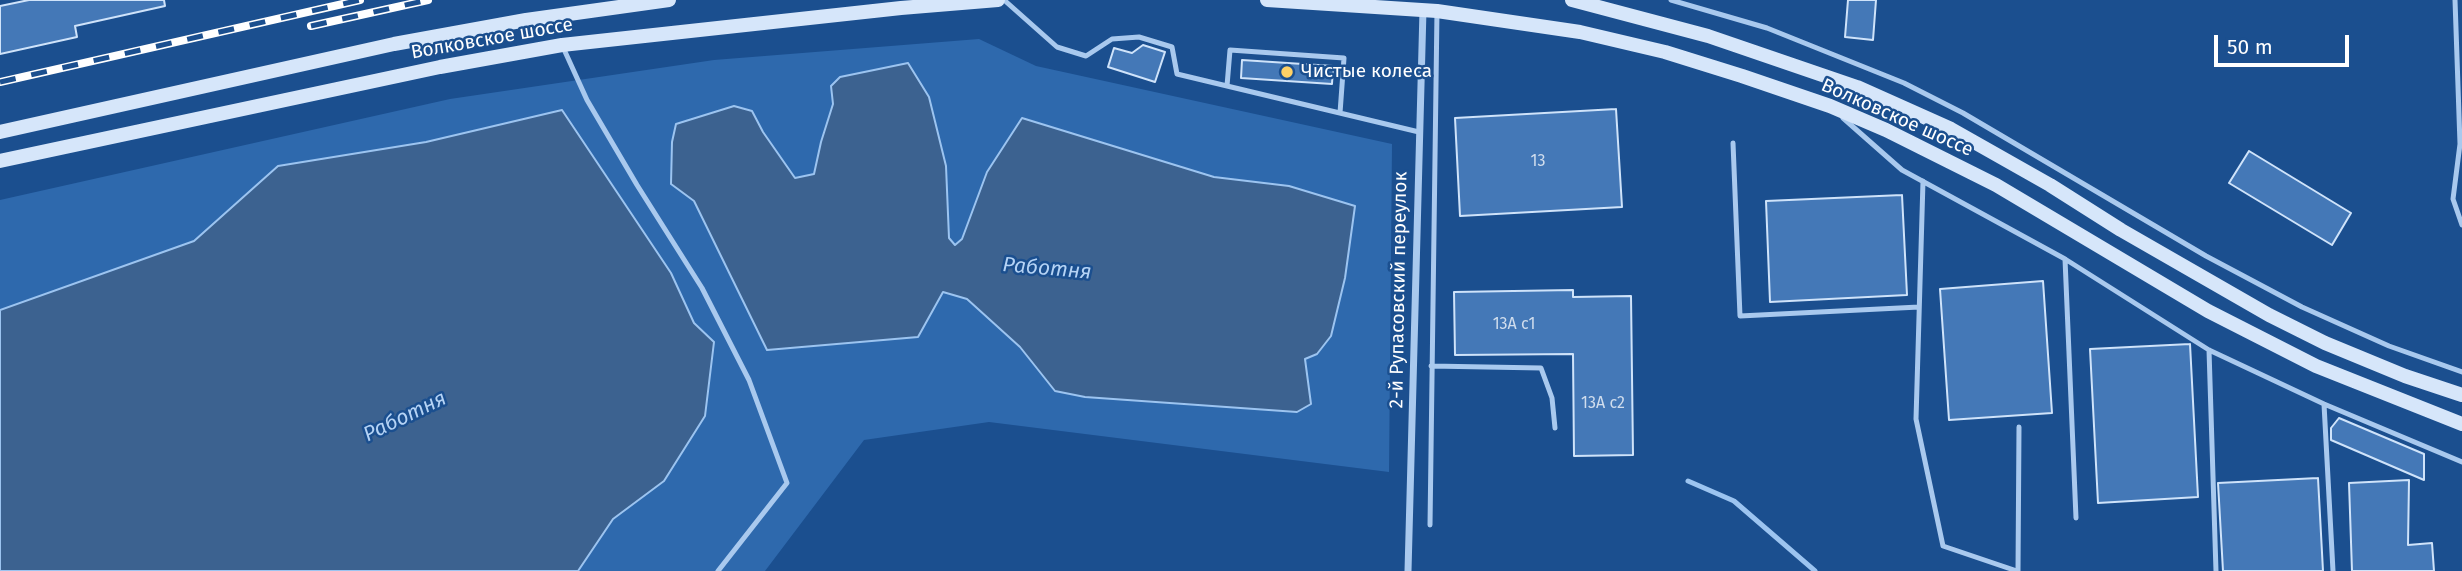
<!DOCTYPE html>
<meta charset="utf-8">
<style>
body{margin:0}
#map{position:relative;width:2462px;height:571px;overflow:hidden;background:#1b4f8f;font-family:"Fira Sans",sans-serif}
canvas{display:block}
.scale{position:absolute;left:2214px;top:35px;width:135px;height:32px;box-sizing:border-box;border:4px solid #fff;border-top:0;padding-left:9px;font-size:21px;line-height:24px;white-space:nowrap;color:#fff;-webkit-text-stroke:5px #1b4f8f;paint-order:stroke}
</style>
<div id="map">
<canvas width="2462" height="571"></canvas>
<div class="scale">50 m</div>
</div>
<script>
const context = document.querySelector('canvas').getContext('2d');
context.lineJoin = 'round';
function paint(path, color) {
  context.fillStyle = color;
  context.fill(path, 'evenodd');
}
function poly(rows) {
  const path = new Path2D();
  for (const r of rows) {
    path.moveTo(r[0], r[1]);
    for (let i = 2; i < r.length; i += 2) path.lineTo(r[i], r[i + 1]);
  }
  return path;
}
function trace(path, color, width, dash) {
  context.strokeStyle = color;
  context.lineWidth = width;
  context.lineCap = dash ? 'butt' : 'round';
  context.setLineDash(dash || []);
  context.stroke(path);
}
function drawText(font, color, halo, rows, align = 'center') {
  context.font = font + ' "Fira Sans",sans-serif';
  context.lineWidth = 5;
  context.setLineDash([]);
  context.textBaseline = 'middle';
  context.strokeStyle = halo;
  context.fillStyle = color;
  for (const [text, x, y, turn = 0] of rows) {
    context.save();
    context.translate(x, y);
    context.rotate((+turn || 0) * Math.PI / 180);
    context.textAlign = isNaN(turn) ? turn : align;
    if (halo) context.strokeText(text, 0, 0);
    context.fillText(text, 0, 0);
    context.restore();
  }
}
paint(poly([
 [979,39,1036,66,1392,144,1389,472,989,422,864,440,765,571,578,571,613,519,664,481,705,416,714,342,694,323,671,273,562,110,426,142,278,166,194,241,0,310,0,200,450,99,714,60],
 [907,63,929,97,946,166,949,238,955,246,962,239,987,172,1214,177,1289,186,1355,206,1345,278,1331,336,1317,354,1305,358,1311,404,1055,391,1020,347,967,299,943,292,767,349,694,201,752,111,763,132,795,178,814,174,821,142,833,104]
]), '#2e69ad');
const water = poly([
 [908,63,929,97,946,166,949,238,955,245,962,239,987,172,1022,118,1214,177,1289,186,1355,206,1345,278,1331,336,1317,354,1305,359,1311,404,1297,412,1085,397,1055,391,1020,347,967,299,943,292,918,337,767,350,694,201,671,184,672,142,676,124,734,106,752,111,763,132,795,178,814,174,821,142,833,104,831,86,840,77,908,63],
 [562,110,671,273,694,323,714,342,705,416,664,481,613,519,578,571,0,571,0,310,194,241,278,166,426,142,562,110]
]);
paint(water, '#3c6290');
trace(water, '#9cc4f0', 2);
trace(poly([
 [1688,481,1734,501,1815,571]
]), '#9cc4f0', 5);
const building = poly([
 [29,0,164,0,165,6,75,26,77,37,0,54,0,6,29,0],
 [1848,0,1876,0,1873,40,1845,37,1848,0],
 [1143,45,1165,52,1155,82,1108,67,1114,48,1132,53,1143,45],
 [1242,60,1333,66,1332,84,1241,78,1242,60],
 [1616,109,1622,207,1460,216,1455,118,1616,109],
 [2249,151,2351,213,2332,245,2229,183,2249,151],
 [1902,195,1907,295,1770,302,1766,201,1902,195],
 [2043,281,2052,413,1949,420,1940,289,2043,281],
 [1573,290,1573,297,1631,296,1633,455,1574,456,1573,354,1455,355,1454,292,1573,290],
 [2190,344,2198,497,2098,503,2090,349,2190,344],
 [2339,418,2424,454,2424,480,2331,440,2331,428,2339,418],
 [2318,478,2323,571,2223,571,2218,483,2318,478],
 [2409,480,2408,545,2432,543,2434,571,2352,571,2349,483,2409,480]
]);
paint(building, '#4478b7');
trace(building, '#cfe3fa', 2);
trace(poly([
 [1004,0,1057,47,1086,56,1112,39,1139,37,1172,47,1177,74,1419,132],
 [1671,0,1767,28,1904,83,1963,113,2206,256,2302,307,2389,346,2462,372],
 [2455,0,2460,144,2453,199,2462,225],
 [562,45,587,100,637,185,702,288,749,380,787,483,718,571],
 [1227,86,1230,50,1344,58,1340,113],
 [1843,118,1902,170,2065,259,2209,350,2324,404,2462,462],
 [1733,143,1740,316,1919,307],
 [1923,181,1916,419,1943,546,2017,571],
 [2065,259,2076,518],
 [2209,350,2216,571],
 [1431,366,1541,368,1552,398,1555,428],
 [2324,404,2333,571],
 [1430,525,1437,11],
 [2018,571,2019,427]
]), '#a9c9ee', 5);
trace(poly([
 [1408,571,1423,10]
]), '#a9c9ee', 7);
trace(poly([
 [1267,0,1437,11,1580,32,1665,52,1742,76,1830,106,1886,130,1996,185,2208,311,2316,366,2462,424],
 [1572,0,1708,36,1857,87,1951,129,2050,185,2121,230,2269,315,2325,343,2405,376,2462,395],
 [0,132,394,44,526,20,669,0],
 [0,161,440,67,562,45,901,8,998,0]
]), '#d6e6fa', 14);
const rail = poly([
 [311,26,428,0],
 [0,82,360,0]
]);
trace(rail, '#fff', 8);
trace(rail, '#1b4f8f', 5, [16]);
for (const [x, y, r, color] of [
 [1287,72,7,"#ffd166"]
]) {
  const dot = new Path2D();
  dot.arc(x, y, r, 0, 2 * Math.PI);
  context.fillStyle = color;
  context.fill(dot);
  trace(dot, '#1b4f8f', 2.5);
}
drawText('16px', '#d0dded', null, [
 ["13",1538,162],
 ["13А с1",1514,325],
 ["13А с2",1603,404]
]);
drawText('19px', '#fff', '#1b4f8f', [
 ["Волковское шоссе",492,39,-10],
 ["Волковское шоссе",1897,118,24],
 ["2-й Рупасовский переулок",1399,290,-89]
]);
drawText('19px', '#fff', '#1b4f8f', [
 ["Чистые колеса",1301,72]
], 'left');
drawText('italic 21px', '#b5d3f5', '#1b4f8f', [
 ["Работня",1047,269,5],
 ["Работня",405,417,-26]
]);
</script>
